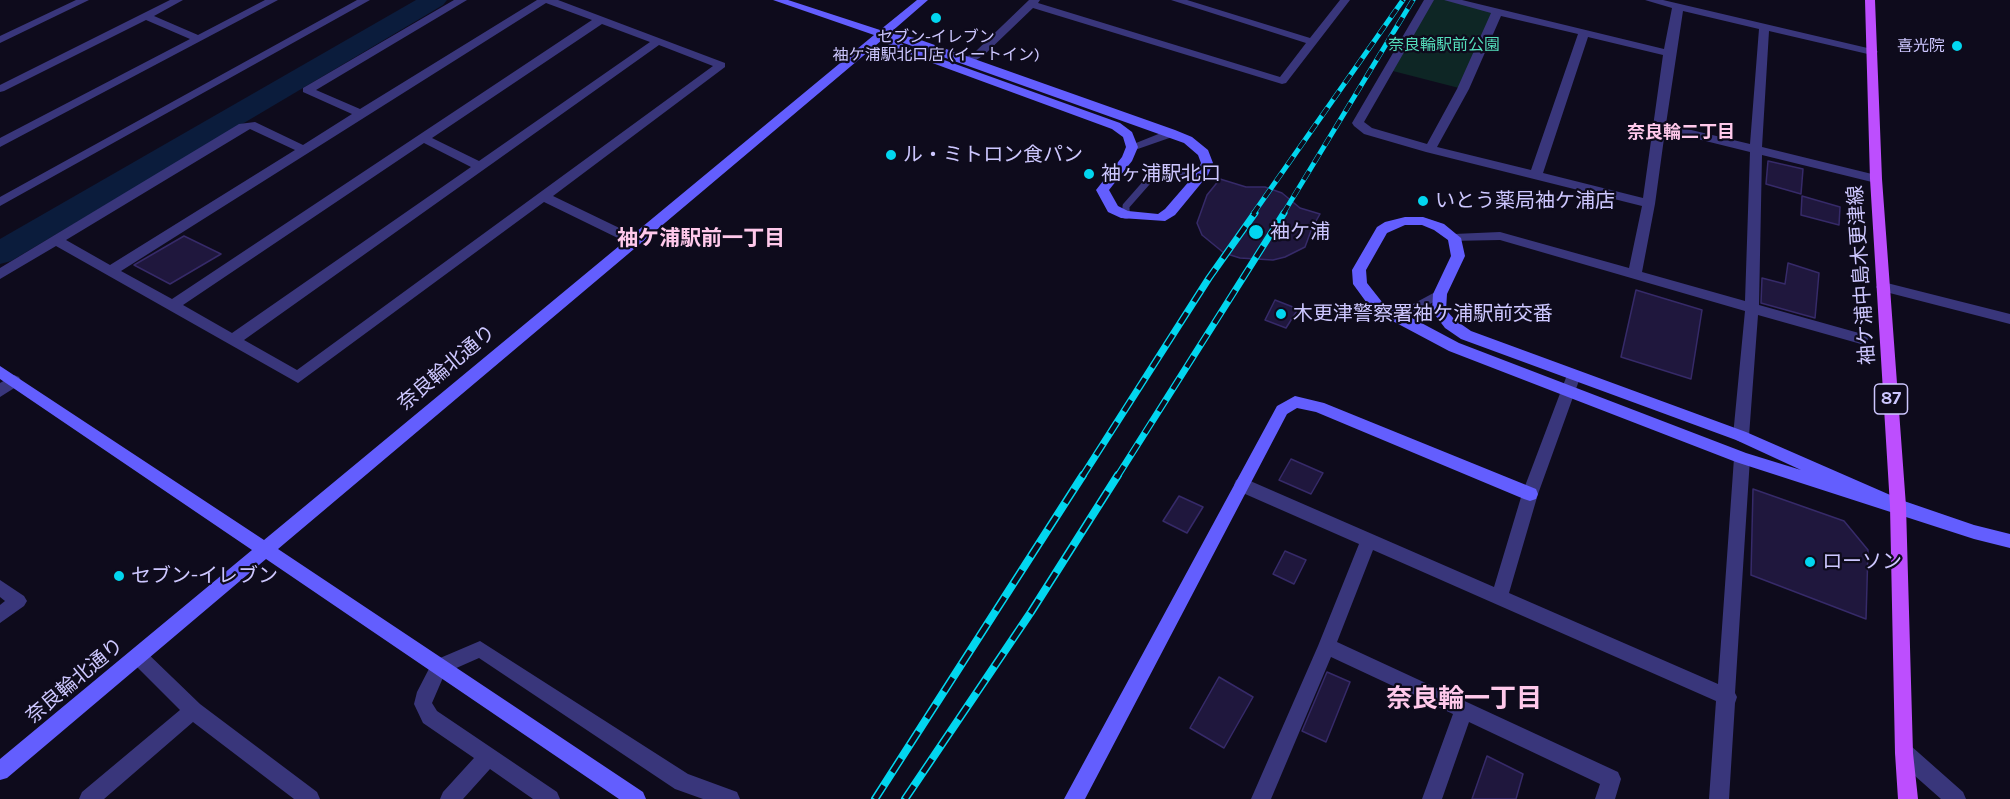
<!DOCTYPE html>
<meta charset="utf-8">
<style>
body{margin:0}
canvas{display:block;background:#0e0b1c}
</style>
<canvas width="2010" height="799"></canvas>
<script>
const context = document.querySelector('canvas').getContext('2d');
context.lineJoin = 'round';
function paint(path, color) {
  context.fillStyle = color;
  context.fill(path, 'evenodd');
}
function poly(rows) {
  const path = new Path2D();
  for (const r of rows) {
    path.moveTo(r[0], r[1]);
    for (let i = 2; i < r.length; i += 2) path.lineTo(r[i], r[i + 1]);
  }
  return path;
}
function trace(path, color, width, dash) {
  context.strokeStyle = color;
  context.lineWidth = width;
  context.lineCap = dash ? 'butt' : 'round';
  context.setLineDash(dash || []);
  context.stroke(path);
}
function drawText(font, color, halo, rows, align = 'center') {
  context.font = font + ' Karla,"Noto Sans JP",sans-serif';
  context.lineWidth = 4.5;
  context.setLineDash([]);
  context.textBaseline = 'middle';
  context.strokeStyle = halo;
  context.fillStyle = color;
  for (const [text, x, y, turn = 0] of rows) {
    context.save();
    context.translate(x, y);
    context.rotate((+turn || 0) * Math.PI / 180);
    context.textAlign = isNaN(turn) ? turn : align;
    if (halo) context.strokeText(text, 0, 0);
    context.fillText(text, 0, 0);
    context.restore();
  }
}
paint(poly([
 [1429,0,1449,0,1497,12,1463,89,1389,70]
]), '#0e2625');
paint(poly([
 [416,0,447,0,443,5,11,261,0,264,0,239,416,0]
]), '#0b1c3c');
const building = poly([
 [1768,161,1803,169,1801,194,1766,184,1768,161],
 [1220,179,1246,187,1265,187,1282,193,1300,208,1320,214,1312,228,1305,247,1285,257,1273,260,1240,258,1224,253,1202,235,1197,223,1207,195,1220,179],
 [1802,196,1840,207,1839,225,1801,215,1802,196],
 [184,236,221,254,170,284,134,265,184,236],
 [1788,263,1819,273,1815,318,1761,303,1762,278,1785,284,1788,263],
 [1636,290,1702,310,1691,379,1621,357,1636,290],
 [1275,300,1298,309,1286,328,1265,320,1275,300],
 [1291,459,1323,473,1311,494,1279,480,1291,459],
 [1753,489,1844,521,1868,550,1866,619,1751,575,1753,489],
 [1179,496,1203,507,1187,533,1163,521,1179,496],
 [1285,551,1306,560,1294,584,1273,574,1285,551],
 [1327,672,1350,682,1326,742,1302,731,1327,672],
 [1219,677,1253,697,1224,748,1190,728,1219,677],
 [1487,756,1523,774,1516,799,1472,799,1487,756]
]);
paint(building, '#1f173d');
trace(building, '#362a69', 1.5);
trace(poly([
 [1126,214,1126,206,1155,173,1163,168,1174,169,1199,179]
]), '#39367b', 7);
trace(poly([
 [1126,213,1126,215],
 [1391,315,1414,308,1440,294]
]), '#39367b', 8);
paint(poly([
 [76,0,89,0,0,43,0,36,76,0],
 [170,0,183,0,154,16,198,35,265,0,278,0,0,147,0,138,190,39,146,20,4,91,0,92,0,85,170,0],
 [357,0,370,0,0,206,0,197,357,0],
 [454,0,467,0,316,90,360,109,537,0,558,0,725,63,725,67,553,196,638,237,640,240,638,243,628,243,544,202,298,383,56,246,0,279,0,268,239,124,255,122,303,145,352,114,303,92,303,88,454,0],
 [546,3,592,20,172,299,121,271,546,3],
 [602,24,650,42,479,161,432,138,602,24],
 [659,45,713,66,297,370,244,340,659,45],
 [250,129,295,150,110,265,66,240,250,129],
 [424,143,471,167,232,333,183,305,424,143],
 [1029,0,1040,0,1038,3,1280,77,1306,43,1171,0,1187,0,1310,38,1340,0,1350,0,1286,83,1282,84,1033,8,984,55,973,62,965,62,965,58,976,51,1029,0],
 [1424,0,1434,0,1364,122,1372,128,1427,144,1457,89,1491,13,1444,0,1462,0,1664,49,1672,8,1645,0,1663,0,1876,50,1878,52,1872,55,1769,31,1762,147,1876,175,1882,179,1876,183,1762,155,1759,305,1866,335,1868,339,1866,343,1861,344,1758,315,1749,436,1746,440,1741,442,1736,440,1733,436,1745,311,1500,240,1449,241,1447,238,1449,235,1454,234,1500,232,1629,268,1642,206,1426,152,1364,134,1354,126,1352,123,1424,0],
 [1683,11,1759,29,1750,144,1666,124,1683,11],
 [1501,16,1578,34,1531,170,1437,147,1469,89,1501,16],
 [1588,37,1663,55,1643,198,1543,173,1588,37],
 [1665,131,1750,152,1745,301,1642,272,1655,204,1665,131],
 [1171,129,1177,133,1175,136,1132,151,1126,147,1171,129],
 [1883,282,2010,314,2010,324,1878,290,1876,287,1878,284,1883,282],
 [1574,369,1581,375,1538,494,1509,593,1718,684,1734,458,1736,454,1748,454,1750,458,1735,693,1737,697,1735,703,1729,799,1709,799,1716,701,1373,550,1337,642,1618,772,1621,779,1615,799,1595,799,1600,784,1469,722,1442,799,1422,799,1453,714,1331,657,1271,799,1251,799,1318,646,1359,544,1236,490,1234,485,1236,480,1242,478,1248,480,1494,587,1522,494,1567,375,1574,369],
 [14,375,19,377,21,381,19,385,0,397,0,383,14,375],
 [0,580,24,596,27,601,24,606,0,623,0,605,5,601,0,597,0,580],
 [480,641,688,774,737,792,740,799,703,799,675,789,479,658,445,673,432,703,437,711,557,792,560,799,533,799,490,769,463,799,440,799,443,792,474,758,423,723,414,704,417,692,433,661,480,641],
 [138,648,144,650,200,704,317,792,320,799,294,799,193,722,104,799,79,799,82,792,180,710,132,662,129,656,132,650,138,648],
 [1904,744,1911,746,1963,792,1966,799,1941,799,1897,760,1895,753,1897,746,1904,744]
]), '#39367b');
paint(poly([
 [773,0,788,0,880,30,917,0,928,0,890,33,915,38,1175,130,1192,137,1208,150,1213,163,1208,175,1175,215,1165,221,1121,218,1108,212,1096,190,1122,157,1126,147,1123,137,1112,129,897,50,882,40,278,549,643,792,646,799,619,799,266,559,7,778,0,780,0,759,252,550,0,379,0,366,264,540,874,35,773,0],
 [898,41,1184,143,1198,155,1201,163,1198,171,1165,209,1158,214,1128,211,1118,206,1109,190,1132,161,1138,147,1132,132,1120,123,905,46,898,41],
 [1405,217,1423,217,1444,224,1461,238,1465,256,1447,294,1446,310,1455,320,1471,331,1746,432,1904,501,1974,525,2010,534,2010,548,1974,539,1736,462,1449,351,1372,310,1353,284,1352,270,1377,227,1385,222,1405,217],
 [1405,225,1422,225,1434,230,1448,240,1451,256,1433,294,1432,311,1445,328,1461,339,1736,440,1801,470,1746,453,1459,343,1382,302,1367,283,1366,270,1387,233,1405,225],
 [1295,396,1324,403,1536,489,1538,494,1536,499,1530,501,1524,499,1316,412,1297,408,1287,414,1085,799,1064,799,1277,406,1295,396]
]), '#635efe');
paint(poly([
 [1865,0,1875,0,1882,179,1906,506,1913,753,1918,799,1898,799,1895,753,1890,506,1870,179,1865,0]
]), '#bd4efe');
const railFar2 = poly([
 [1253,214,1403,0],
 [1283,214,1413,0]
]);
const railFar1 = poly([
 [1082,477,1209,278,1255,213],
 [1117,477,1284,213]
]);
const rail = poly([
 [875,799,1083,475],
 [905,799,1031,612,1118,475]
]);
trace(railFar2, '#02d6ef', 5);
trace(railFar1, '#02d6ef', 7);
trace(rail, '#02d6ef', 8);
trace(railFar2, '#0e0b1c', 4, [10]);
trace(railFar1, '#0e0b1c', 4.5, [13]);
trace(rail, '#0e0b1c', 5, [16]);
for (const [x, y, r, color] of [
 [936,18,6,"#02d6ef"],
 [1957,46,6,"#02d6ef"],
 [891,155,6,"#02d6ef"],
 [1089,174,6,"#02d6ef"],
 [1423,201,6,"#02d6ef"],
 [1256,232,8,"#02d6ef"],
 [1281,314,6,"#02d6ef"],
 [1810,562,6,"#02d6ef"],
 [119,576,6,"#02d6ef"]
]) {
  const dot = new Path2D();
  dot.arc(x, y, r, 0, 2 * Math.PI);
  context.fillStyle = color;
  context.fill(dot);
  trace(dot, '#0e0b1c', 2);
}
drawText('16px', '#cdc7ff', '#0e0b1c', [
 ["セブン-イレブン",936,37],
 ["袖ケ浦駅北口店 (イートイン)",936,55],
 ["喜光院",1945,46,"right"]
]);
drawText('16px', '#54ddbb', '#0e0b1c', [
 ["奈良輪駅前公園",1444,45]
]);
drawText('bold 18px', '#ffc9eb', '#0e0b1c', [
 ["奈良輪二丁目",1681,133]
]);
for (const [x, y, w] of [
 [1891,399,33]
]) {
  const box = new Path2D();
  box.roundRect(x - w / 2, y - 15, w, 30, 4.5);
  context.fillStyle = '#0e0b1c';
  context.fill(box);
  trace(box, '#cdc7ff', 1.5);
}
drawText('bold 18px', '#cdc7ff', null, [
 ["87",1891,399]
]);
drawText('20px', '#cdc7ff', '#0e0b1c', [
 ["ル・ミトロン食パン",903,155],
 ["袖ヶ浦駅北口",1101,174],
 ["いとう薬局袖ケ浦店",1435,201],
 ["袖ケ浦",1270,232],
 ["木更津警察署袖ケ浦駅前交番",1293,314],
 ["ローソン",1822,562],
 ["セブン-イレブン",131,576]
], 'left');
drawText('20px', '#cdc7ff', '#0e0b1c', [
 ["袖ケ浦中島木更津線",1862,275,-94],
 ["奈良輪北通り",447,368,-40],
 ["奈良輪北通り",75,681,-40]
]);
drawText('bold 21px', '#ffc9eb', '#0e0b1c', [
 ["袖ケ浦駅前一丁目",701,239]
]);
drawText('bold 26px', '#ffc9eb', '#0e0b1c', [
 ["奈良輪一丁目",1464,700]
]);
</script>
